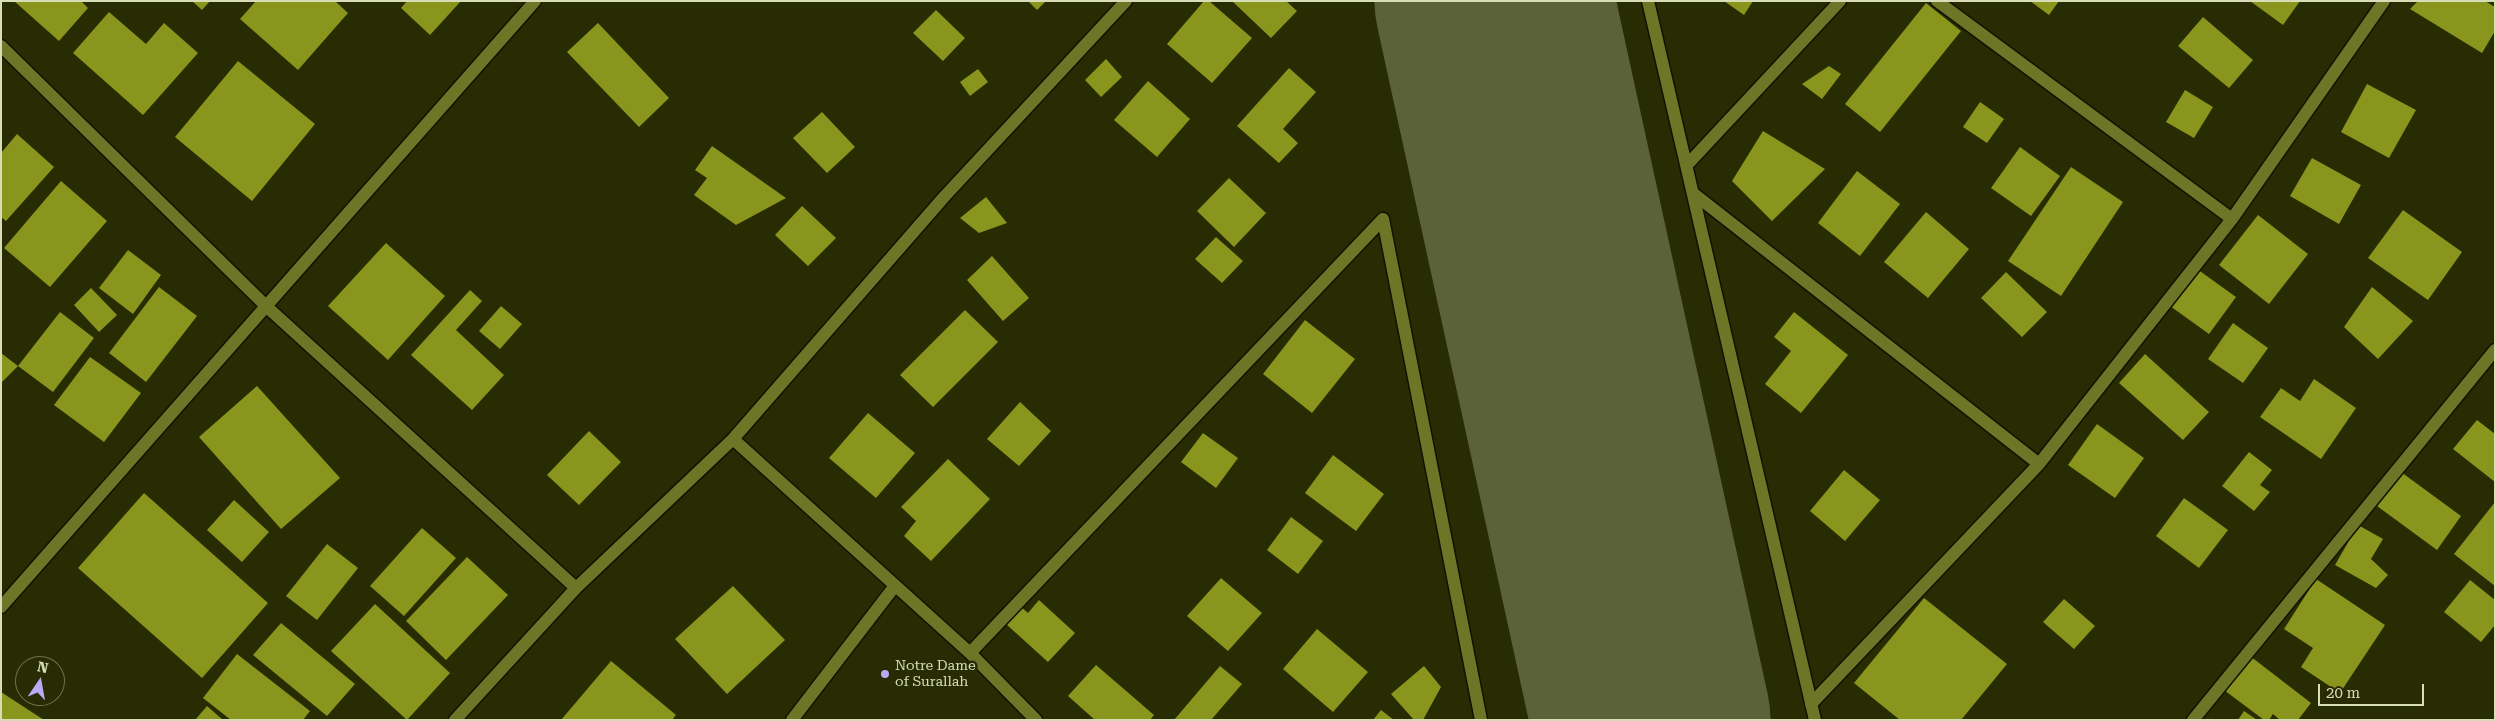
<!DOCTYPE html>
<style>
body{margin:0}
#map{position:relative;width:2496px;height:721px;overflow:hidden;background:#282c02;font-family:"Roboto Serif",serif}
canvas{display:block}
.frame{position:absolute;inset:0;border:2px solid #d6ddb7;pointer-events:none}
.north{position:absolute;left:15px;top:656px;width:50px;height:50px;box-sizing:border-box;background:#282c02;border:1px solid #6e734a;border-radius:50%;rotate:12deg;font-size:14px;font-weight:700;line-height:20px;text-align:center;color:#d6ddb7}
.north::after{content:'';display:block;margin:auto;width:18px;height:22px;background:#bca9f5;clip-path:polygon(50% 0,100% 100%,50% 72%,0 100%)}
.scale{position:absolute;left:2318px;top:684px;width:106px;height:22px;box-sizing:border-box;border:2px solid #d6ddb7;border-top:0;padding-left:6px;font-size:15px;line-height:18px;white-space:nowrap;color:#d6ddb7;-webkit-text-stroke:4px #282c02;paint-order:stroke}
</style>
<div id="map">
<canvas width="2496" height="721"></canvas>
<div class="frame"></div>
<div class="north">N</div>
<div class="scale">20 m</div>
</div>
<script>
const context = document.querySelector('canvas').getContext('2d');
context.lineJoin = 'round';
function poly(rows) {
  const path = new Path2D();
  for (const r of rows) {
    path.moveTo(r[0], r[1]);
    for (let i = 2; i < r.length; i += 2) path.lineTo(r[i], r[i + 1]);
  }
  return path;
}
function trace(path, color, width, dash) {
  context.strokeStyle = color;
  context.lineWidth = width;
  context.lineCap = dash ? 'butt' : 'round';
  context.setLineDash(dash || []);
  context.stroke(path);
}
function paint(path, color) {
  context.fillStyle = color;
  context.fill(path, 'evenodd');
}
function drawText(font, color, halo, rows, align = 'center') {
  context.font = font + ' "Roboto Serif",serif';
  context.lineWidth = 5;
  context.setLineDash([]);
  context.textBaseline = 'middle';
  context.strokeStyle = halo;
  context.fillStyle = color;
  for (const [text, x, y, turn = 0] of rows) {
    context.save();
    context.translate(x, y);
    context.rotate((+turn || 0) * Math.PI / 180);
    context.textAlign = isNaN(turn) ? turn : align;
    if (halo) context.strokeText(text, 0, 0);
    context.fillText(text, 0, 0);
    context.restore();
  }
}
trace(poly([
 [1494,1,1651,720]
]), '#5c6238', 239);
paint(poly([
 [14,1,81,1,88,8,59,41],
 [192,1,210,1,202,10],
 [256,1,335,1,348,13,298,70,240,19],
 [407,1,461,1,430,35,401,8],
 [1028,1,1046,1,1037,10],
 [1204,1,1209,1,1252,38,1212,83,1167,44],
 [1232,1,1286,1,1297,11,1271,38],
 [1724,1,1753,1,1744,15],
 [2030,1,2059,1,2049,15],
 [2250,1,2300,1,2283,25],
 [2418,1,2485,1,2495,7,2495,31,2482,53,2410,9],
 [1926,3,1961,31,1880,132,1845,104],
 [936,10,965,38,943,61,913,33],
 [109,12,146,44,164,23,198,53,143,115,73,53],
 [2203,17,2253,60,2229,88,2178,46],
 [598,23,669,98,639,127,567,52],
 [1106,59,1122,77,1101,97,1085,80],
 [238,61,315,124,252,201,175,137],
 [1829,66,1841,74,1822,99,1802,84],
 [1289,68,1316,92,1283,129,1298,143,1279,163,1237,126],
 [978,69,988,82,970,96,960,82],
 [1148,81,1190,119,1157,157,1114,120],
 [2367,84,2416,110,2389,158,2341,132],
 [2185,90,2213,107,2194,138,2166,122],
 [1980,102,2004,119,1987,143,1963,127],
 [822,112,855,147,827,173,793,138],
 [1763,131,1825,169,1772,221,1732,181],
 [17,134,54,167,6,221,1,217,1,153],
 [712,146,786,198,736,225,694,195,707,178,695,170],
 [2020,147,2060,176,2031,216,1991,188],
 [2312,158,2361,185,2339,224,2290,196],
 [2071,167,2123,202,2061,296,2008,261],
 [1857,171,1900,204,1860,256,1818,223],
 [1229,178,1266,213,1234,247,1197,211],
 [61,181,107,221,50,287,4,248],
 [986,197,1007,223,979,233,960,218],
 [802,206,836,238,808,266,775,235],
 [2403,210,2462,252,2428,300,2368,258],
 [1926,212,1969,249,1928,298,1884,262],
 [2258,215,2308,254,2269,304,2219,265],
 [1216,237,1243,261,1222,283,1195,259],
 [386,243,445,296,388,360,328,306],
 [128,250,161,275,133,314,99,288],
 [992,256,1029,298,1003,321,967,280],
 [2197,269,2236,297,2209,334,2170,306],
 [2006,272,2047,312,2022,337,1981,298],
 [159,287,197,316,146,382,109,353],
 [2372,287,2413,321,2378,359,2344,327],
 [91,288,117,315,99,332,74,305],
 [470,290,482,301,456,330,504,375,472,410,411,355],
 [501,306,522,324,500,349,479,331],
 [965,310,998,342,933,407,900,375],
 [60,312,94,338,53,392,18,366,1,383,1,353,18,366],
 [1794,312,1848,355,1801,413,1765,384,1791,351,1774,337],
 [1305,320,1355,359,1312,413,1263,374],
 [2233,323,2268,348,2243,383,2208,359],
 [2145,354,2209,412,2183,440,2119,383],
 [90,357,141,393,104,442,54,405],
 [2314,379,2356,408,2321,459,2260,417,2281,388,2300,401],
 [257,386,340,478,281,529,199,437],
 [1020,402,1051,431,1019,466,987,439],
 [868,413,915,453,876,498,829,458],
 [2477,420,2495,434,2495,482,2453,449],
 [2097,424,2144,458,2115,498,2068,465],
 [589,431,621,462,579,505,547,475],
 [1203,433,1238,458,1216,488,1181,462],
 [2249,452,2272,470,2260,485,2270,492,2254,511,2222,486],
 [1333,455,1384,494,1356,531,1305,493],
 [948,459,990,499,931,561,904,536,916,521,901,507],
 [1844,470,1880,500,1845,541,1810,511],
 [2401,472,2461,516,2437,550,2377,506],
 [144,493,268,603,202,678,78,568],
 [2184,498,2228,530,2199,568,2156,536],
 [234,500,269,532,242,562,207,530],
 [2495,502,2495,586,2454,554],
 [1291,517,1323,541,1298,574,1267,550],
 [2358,525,2383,539,2371,559,2388,575,2376,588,2335,565],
 [422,528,456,558,404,616,370,586],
 [327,544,358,568,317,620,286,596],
 [467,557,508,595,446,660,406,621],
 [1221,578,1262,613,1228,651,1187,616],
 [2316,579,2385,625,2340,693,2301,667,2313,648,2284,629],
 [2470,580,2495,600,2495,625,2481,642,2444,612],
 [733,586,785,640,727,694,675,639],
 [1924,598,2007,664,1961,720,1900,720,1854,683],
 [2064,599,2095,626,2074,649,2043,622],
 [1039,600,1075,633,1048,662,1006,624,1021,607,1028,613],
 [375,604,450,673,407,720,331,651],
 [281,623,355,684,327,716,253,655],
 [1317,629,1368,672,1333,712,1283,669],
 [237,654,310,711,303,720,231,720,203,698],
 [2250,656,2311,703,2298,720,2280,720,2273,714,2269,720,2264,720,2224,690],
 [611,661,676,715,672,720,561,720],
 [1096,665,1154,715,1150,720,1095,720,1068,696],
 [1220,666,1242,684,1211,720,1174,720],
 [1424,666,1441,687,1423,720,1414,720,1391,694],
 [1,692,44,720,1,720],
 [207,706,223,720,195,720],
 [1381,710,1394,720,1373,720],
 [2244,711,2257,720,2238,720]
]), '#8a951d');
const minor = poly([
 [1648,1,1815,720],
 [1937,1,2232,219],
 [1,46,267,307,576,588],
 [1687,165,1840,1],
 [1694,194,2039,464],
 [1383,219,1481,720],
 [733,439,970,653,1036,720],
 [1,607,535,1],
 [970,653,1383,219],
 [1811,704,2039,464,2232,219,2384,1],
 [455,720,576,588,733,439,944,197,1126,1],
 [792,720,894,587],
 [2193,720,2495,350]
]);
trace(minor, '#111300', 15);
trace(minor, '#6d7627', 12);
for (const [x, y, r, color] of [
 [885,674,5,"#bca9f5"]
]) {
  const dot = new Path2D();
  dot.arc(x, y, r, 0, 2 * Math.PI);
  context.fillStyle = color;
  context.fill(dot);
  trace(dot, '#282c02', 2);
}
drawText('14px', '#d6ddb7', '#282c02', [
 ["Notre Dame",895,666],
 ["of Surallah",895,682]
], 'left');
</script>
